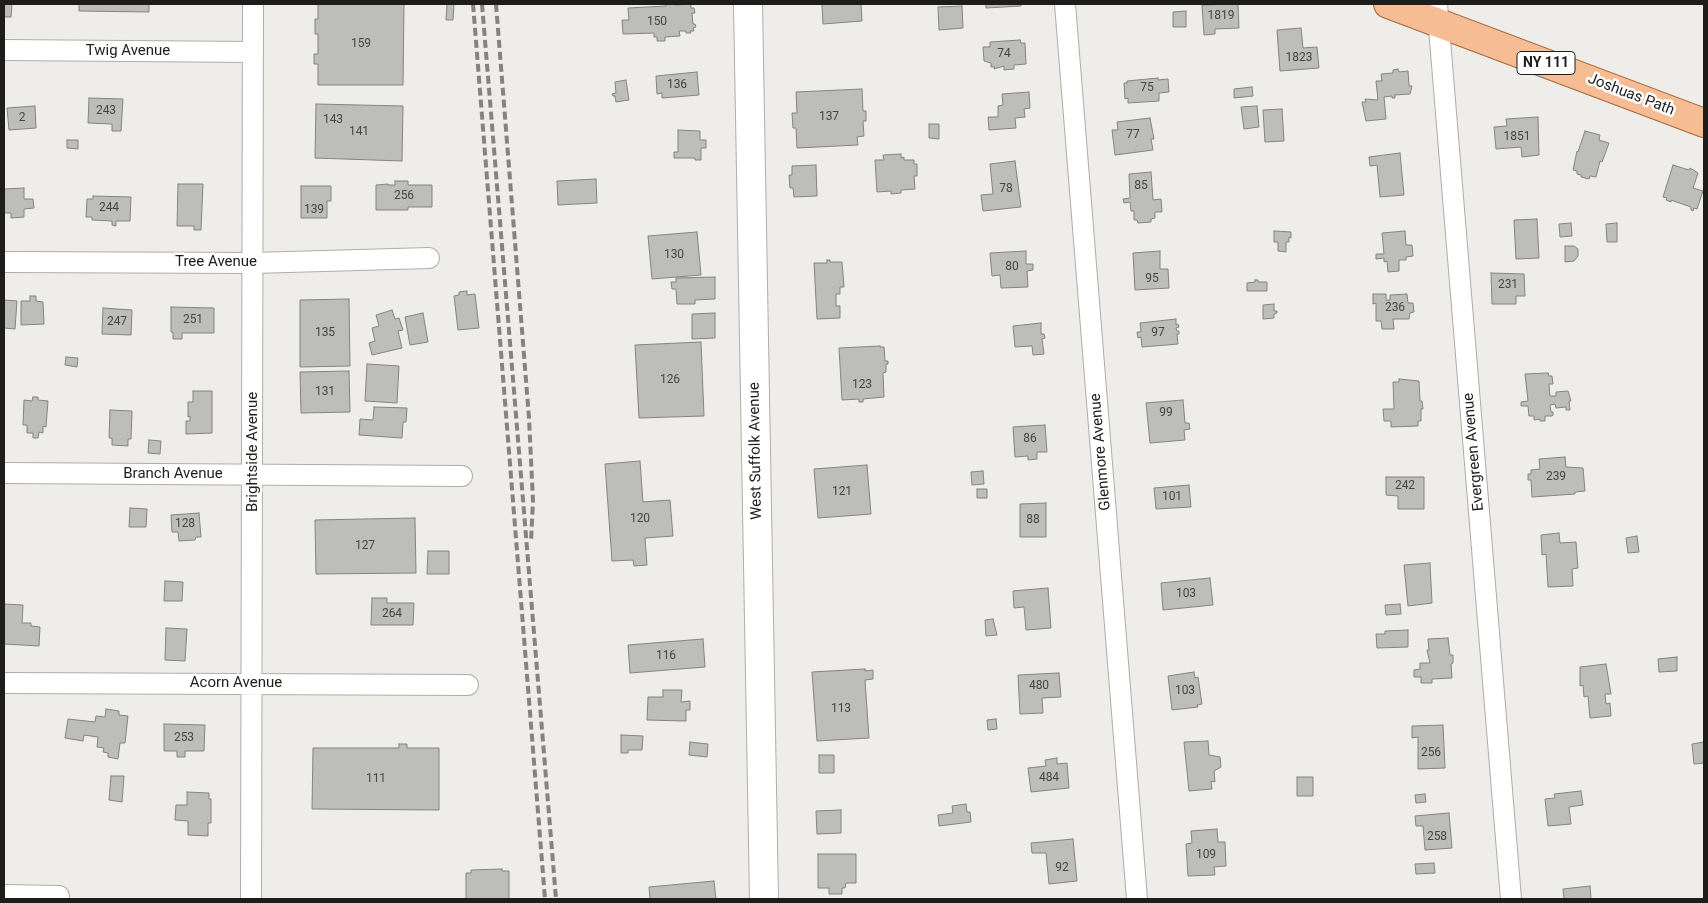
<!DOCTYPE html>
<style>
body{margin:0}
#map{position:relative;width:1708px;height:903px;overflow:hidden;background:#efede9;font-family:Roboto,sans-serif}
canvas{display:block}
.frame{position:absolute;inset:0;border:5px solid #1e1d1c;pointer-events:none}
</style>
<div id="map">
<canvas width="1708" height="903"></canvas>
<div class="frame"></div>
</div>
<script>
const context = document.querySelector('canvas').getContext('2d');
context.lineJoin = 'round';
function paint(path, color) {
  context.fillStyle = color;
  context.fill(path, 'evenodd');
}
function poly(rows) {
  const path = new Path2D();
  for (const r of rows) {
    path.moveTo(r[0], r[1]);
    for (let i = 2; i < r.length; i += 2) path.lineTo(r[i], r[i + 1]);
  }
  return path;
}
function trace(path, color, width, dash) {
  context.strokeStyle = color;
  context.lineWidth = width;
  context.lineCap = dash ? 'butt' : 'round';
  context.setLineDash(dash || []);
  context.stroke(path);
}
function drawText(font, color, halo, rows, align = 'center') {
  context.font = font + ' Roboto,sans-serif';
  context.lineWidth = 5;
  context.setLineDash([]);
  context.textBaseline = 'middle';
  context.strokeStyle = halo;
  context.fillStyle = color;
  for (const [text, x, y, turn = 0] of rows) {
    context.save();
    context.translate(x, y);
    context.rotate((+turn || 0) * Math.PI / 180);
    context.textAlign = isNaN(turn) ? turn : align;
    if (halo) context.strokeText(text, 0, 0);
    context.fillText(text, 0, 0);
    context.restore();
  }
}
const building = poly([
 [4,4,12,4,11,17,4,17,4,4],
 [79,4,149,4,149,12,79,11,79,4],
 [318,4,404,4,403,85,318,85,318,64,314,64,314,54,318,54,318,34,315,34,315,19,318,19,318,4],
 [447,4,454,4,453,20,446,20,447,4],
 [666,4,674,4,675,5,691,4,691,8,694,8,695,13,692,13,693,24,695,24,696,27,693,28,694,31,690,31,691,33,686,33,686,31,679,31,680,36,665,37,665,41,657,41,657,37,654,37,654,33,623,34,622,20,629,20,628,8,666,6,666,4],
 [822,4,861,4,862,21,823,24,822,4],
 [986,4,1021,4,1021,6,986,8,986,4],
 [1238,4,1239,28,1215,29,1215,34,1204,35,1202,5,1238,4],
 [962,6,963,28,939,30,938,7,962,6],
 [1186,11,1186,27,1173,27,1173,12,1186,11],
 [1301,28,1303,48,1317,47,1319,68,1280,71,1277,30,1301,28],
 [1020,40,1021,43,1025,43,1026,64,1014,65,1014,69,1004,70,1004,66,994,69,995,67,991,67,991,63,984,61,983,47,990,47,990,42,1020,40],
 [1398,69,1399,72,1408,71,1409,86,1412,86,1410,94,1395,95,1395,98,1392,98,1392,96,1384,97,1386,119,1366,121,1362,102,1366,102,1365,99,1378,100,1376,81,1382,81,1381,74,1393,73,1393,70,1398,69],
 [697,72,699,95,662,98,662,93,657,94,656,76,697,72],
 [1158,78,1158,80,1168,79,1169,92,1159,93,1159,101,1128,103,1128,98,1125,99,1124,83,1127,83,1127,81,1158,78],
 [626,80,629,100,616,102,615,96,613,96,612,94,616,93,615,82,626,80],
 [1252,87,1253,96,1234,98,1234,89,1252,87],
 [862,89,863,111,866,111,866,121,863,121,864,136,857,137,858,145,797,148,796,128,793,128,792,113,797,113,796,92,862,89],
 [1029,92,1030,108,1024,109,1025,117,1015,118,1016,128,989,130,988,117,998,117,998,106,1003,105,1002,94,1029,92],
 [89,98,123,99,121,131,112,131,112,124,88,123,89,98],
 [316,104,403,106,402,161,315,158,316,104],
 [35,106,36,128,9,130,7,108,35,106],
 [1257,106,1259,127,1244,129,1241,107,1257,106],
 [1282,109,1284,141,1265,142,1263,110,1282,109],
 [1538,117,1539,155,1522,157,1521,147,1496,149,1494,127,1507,126,1506,119,1538,117],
 [1150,118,1154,139,1151,139,1153,150,1115,155,1112,130,1118,130,1117,122,1150,118],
 [929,124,939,124,939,139,929,138,929,124],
 [678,130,700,131,700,140,706,140,706,148,701,148,701,160,695,160,695,158,674,158,674,152,678,152,678,130],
 [1585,131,1600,135,1599,140,1609,143,1602,162,1600,161,1596,177,1590,176,1589,179,1581,177,1581,175,1577,174,1577,171,1573,170,1577,151,1578,152,1585,131],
 [67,140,78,140,78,149,67,148,67,140],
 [1400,153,1404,195,1380,197,1377,165,1370,166,1369,157,1400,153],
 [901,154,901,158,904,157,904,160,914,160,914,164,917,164,917,176,914,176,915,189,901,190,901,193,891,194,891,191,877,192,875,160,884,160,883,155,901,154],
 [1015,161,1021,207,983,211,981,195,993,194,990,164,1015,161],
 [816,165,817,196,794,197,793,188,790,188,789,175,792,175,792,166,816,165],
 [1673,165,1689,170,1690,168,1698,173,1693,188,1703,191,1697,209,1694,208,1693,211,1691,210,1691,207,1671,200,1671,202,1666,200,1667,198,1663,197,1673,165],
 [1151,172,1153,200,1161,199,1162,212,1155,212,1155,218,1151,219,1151,222,1138,223,1137,220,1134,220,1134,211,1131,211,1130,202,1124,203,1123,199,1130,198,1129,174,1151,172],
 [596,179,597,203,558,205,557,181,596,179],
 [395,181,408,181,408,185,432,185,432,207,408,207,408,210,376,210,376,185,388,184,388,185,395,185,395,181],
 [178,184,203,184,201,230,194,230,194,226,177,226,178,184],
 [301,186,331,186,331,201,327,201,327,218,301,218,301,186],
 [24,188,24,199,33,199,34,208,24,209,24,217,11,218,11,213,4,213,4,189,24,188],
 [93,196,131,197,130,221,116,221,116,226,112,225,112,221,92,220,92,217,86,217,87,199,93,199,93,196],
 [1537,219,1539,258,1516,259,1514,220,1537,219],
 [1571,223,1572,236,1560,237,1559,224,1571,223],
 [1617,223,1617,242,1607,242,1606,224,1617,223],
 [1274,231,1291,232,1291,238,1289,237,1289,242,1286,242,1286,252,1278,251,1278,242,1274,242,1274,231],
 [1405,231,1406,245,1412,245,1413,256,1406,257,1406,260,1399,260,1399,271,1388,272,1387,261,1384,262,1384,258,1376,259,1376,254,1384,254,1382,233,1405,231],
 [697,232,701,275,652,279,648,236,697,232],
 [1565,246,1574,246,1578,249,1578,256,1574,261,1565,262,1565,246],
 [1026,251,1026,264,1033,264,1033,270,1027,271,1028,287,1001,288,1000,275,992,276,990,253,1026,251],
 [1160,251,1160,269,1168,269,1169,288,1135,290,1133,253,1160,251],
 [827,260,830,260,830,262,842,262,844,287,840,287,840,294,836,294,836,306,840,306,840,318,817,319,814,263,827,263,827,260],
 [1491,273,1524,274,1525,296,1516,296,1516,304,1492,304,1491,273],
 [715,277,715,299,695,300,695,304,677,304,676,289,672,289,671,282,676,282,676,278,715,277],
 [1255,280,1258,280,1258,282,1267,282,1267,291,1247,291,1247,283,1255,282,1255,280],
 [467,291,467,295,475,294,479,328,458,330,454,296,459,295,459,292,467,291],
 [1373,294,1386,294,1386,300,1390,300,1390,295,1407,294,1408,303,1413,303,1414,312,1410,313,1409,319,1393,319,1394,329,1382,329,1381,321,1376,321,1376,303,1373,304,1373,294],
 [30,296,36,296,36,301,43,302,44,324,21,325,21,301,30,301,30,296],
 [349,299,350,366,300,367,300,300,349,299],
 [4,300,17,301,15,329,4,328,4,300],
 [1274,304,1274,311,1277,311,1277,313,1274,314,1274,318,1263,319,1263,305,1274,304],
 [171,307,214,308,214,333,182,333,182,339,173,339,173,332,171,332,171,307],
 [103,308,132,310,131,335,102,334,103,308],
 [392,310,395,319,399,318,403,330,398,331,402,348,372,355,369,343,375,341,372,328,379,326,376,315,392,310],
 [423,313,428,342,410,345,405,317,423,313],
 [715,313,715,338,692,339,692,314,715,313],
 [1176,319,1176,325,1178,324,1179,327,1176,328,1177,331,1179,331,1179,334,1177,334,1178,344,1142,347,1141,337,1138,338,1137,332,1141,332,1140,323,1176,319],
 [1041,323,1041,334,1044,334,1045,338,1042,339,1044,354,1033,355,1032,346,1015,347,1013,326,1041,323],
 [701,342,704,416,639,418,635,345,701,342],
 [880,346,880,347,884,347,885,361,888,361,888,364,886,364,886,372,883,373,884,397,863,399,863,402,859,402,859,399,842,400,839,348,880,346],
 [66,357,78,358,77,367,65,365,66,357],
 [367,364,399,366,397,403,365,401,367,364],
 [349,371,350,412,301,413,300,372,349,371],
 [1548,373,1549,376,1552,376,1553,384,1549,384,1550,396,1556,396,1556,392,1568,391,1571,401,1569,401,1570,410,1566,410,1566,407,1556,408,1555,404,1550,405,1551,412,1553,412,1553,415,1552,416,1545,416,1545,421,1540,421,1540,419,1534,420,1534,416,1529,416,1528,406,1521,406,1521,402,1528,401,1525,374,1548,373],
 [1399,379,1419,381,1420,401,1422,401,1423,409,1421,409,1421,421,1418,421,1418,426,1391,427,1391,421,1384,421,1383,409,1394,409,1393,382,1399,382,1399,379],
 [193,391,212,391,212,433,186,434,186,421,190,421,190,416,188,417,188,402,193,402,193,391],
 [33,397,38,397,38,400,48,401,46,427,43,426,43,433,39,432,38,438,33,438,33,433,27,433,27,425,23,425,24,400,32,401,33,397],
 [1183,400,1185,423,1189,423,1190,429,1184,430,1185,440,1150,443,1146,403,1183,400],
 [374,407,407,408,406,422,403,422,402,438,359,435,360,419,373,420,374,407],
 [110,410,132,411,131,439,128,439,128,446,112,445,112,438,109,438,110,410],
 [1045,425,1047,452,1037,452,1037,459,1028,460,1028,456,1015,457,1013,427,1045,425],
 [149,440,161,441,160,454,148,453,149,440],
 [1565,457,1566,467,1583,468,1585,491,1575,492,1575,494,1532,497,1531,480,1528,480,1528,474,1531,474,1531,470,1540,469,1539,459,1565,457],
 [640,461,643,502,670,500,673,536,645,538,647,565,634,566,633,560,612,561,605,464,640,461],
 [867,465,871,514,818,518,814,469,867,465],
 [983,471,984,484,972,485,971,472,983,471],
 [1386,477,1424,477,1424,509,1398,509,1398,496,1386,495,1386,477],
 [1189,485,1191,507,1156,509,1154,488,1189,485],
 [977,489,987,489,987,498,977,498,977,489],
 [1046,503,1046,537,1020,537,1020,504,1046,503],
 [130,508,147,509,146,527,129,527,130,508],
 [199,513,201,537,196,537,195,540,179,541,178,532,172,532,171,515,199,513],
 [415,518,416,573,316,574,315,520,415,518],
 [1559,533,1560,543,1576,542,1578,568,1572,569,1573,586,1548,587,1546,554,1542,555,1541,535,1559,533],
 [1637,536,1639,552,1628,553,1626,538,1637,536],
 [428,551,449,551,449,574,427,574,428,551],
 [1430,563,1432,603,1408,606,1404,565,1430,563],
 [1210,578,1213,605,1163,610,1161,583,1210,578],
 [165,581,183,582,182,601,164,601,165,581],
 [1048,588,1051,628,1026,630,1024,607,1014,608,1013,591,1048,588],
 [372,598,387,598,387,603,414,603,413,625,371,625,372,598],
 [4,604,23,605,22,623,31,623,31,626,40,627,39,646,4,644,4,604],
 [1400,604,1401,614,1386,615,1385,605,1400,604],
 [993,619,997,635,986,636,985,620,993,619],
 [166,628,187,629,185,661,165,660,166,628],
 [1408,630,1408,647,1377,648,1376,634,1385,634,1385,631,1408,630],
 [1448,638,1450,655,1453,655,1453,663,1451,664,1452,678,1432,679,1432,683,1421,683,1421,677,1414,677,1414,670,1420,669,1420,663,1430,663,1427,650,1429,650,1428,639,1448,638],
 [703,639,705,667,630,673,628,645,703,639],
 [1677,657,1677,671,1659,672,1658,659,1677,657],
 [1606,664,1611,694,1605,694,1606,704,1610,703,1611,716,1590,718,1588,696,1584,697,1583,685,1580,686,1580,667,1606,664],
 [865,669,865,671,873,670,873,679,865,680,869,738,817,741,812,672,865,669],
 [1194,672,1195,678,1198,677,1202,704,1197,705,1198,707,1172,710,1168,676,1194,672],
 [1059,673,1061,697,1042,698,1043,713,1020,714,1018,675,1059,673],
 [663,690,682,690,681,702,690,701,690,710,686,710,686,721,647,720,648,697,663,697,663,690],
 [106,709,119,711,119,715,128,716,125,743,120,743,118,759,108,757,108,753,103,752,104,748,97,747,98,737,84,735,83,741,65,738,68,719,95,722,96,716,105,717,106,709],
 [996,719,997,729,988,730,987,720,996,719],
 [164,724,205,725,204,751,185,751,185,757,177,757,177,751,164,751,164,724],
 [1443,725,1445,768,1418,769,1418,737,1412,738,1412,726,1443,725],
 [621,735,643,736,642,750,628,750,628,753,621,753,621,735],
 [1208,741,1209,755,1220,757,1221,767,1214,771,1215,782,1211,781,1212,789,1189,791,1184,742,1208,741],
 [690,742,708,744,707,757,689,755,690,742],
 [1704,742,1704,763,1694,764,1692,744,1704,742],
 [399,744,407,744,407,748,439,748,439,810,312,809,313,748,399,748,399,744],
 [819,755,834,755,834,773,819,773,819,755],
 [1057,758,1057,764,1067,763,1069,788,1031,792,1028,768,1046,766,1045,760,1057,758],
 [111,776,124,776,122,802,109,800,111,776],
 [1297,777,1313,777,1313,796,1297,796,1297,777],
 [1581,791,1583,805,1569,807,1571,824,1548,826,1545,799,1555,798,1554,794,1581,791],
 [187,792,209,793,209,799,211,799,211,823,208,823,208,836,188,835,188,821,175,820,176,805,187,805,187,792],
 [1425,794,1426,802,1416,803,1415,795,1425,794],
 [966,804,967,812,970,812,971,822,939,826,938,815,953,813,952,806,966,804],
 [841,810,841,833,817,834,816,811,841,810],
 [1449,813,1452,848,1425,850,1423,826,1416,826,1415,816,1449,813],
 [1217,829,1218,842,1225,842,1226,866,1214,867,1215,875,1188,876,1186,844,1192,843,1191,831,1217,829],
 [1073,839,1077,881,1049,884,1046,853,1032,853,1031,843,1073,839],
 [818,854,856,854,856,883,846,883,845,888,842,888,842,894,829,894,829,888,818,888,818,854],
 [1434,863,1435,873,1416,874,1415,864,1434,863],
 [502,869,502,871,509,871,509,899,466,899,466,873,471,873,471,870,502,869],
 [714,881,716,899,650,899,649,887,714,881],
 [1590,886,1591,899,1564,899,1563,889,1590,886]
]);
paint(building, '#bdbdb9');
trace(building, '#83847f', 1);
const street = poly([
 [1065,4,1137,899],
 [1437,4,1511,899],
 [4,50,253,52],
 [4,262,253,263,429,258],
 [4,473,462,476],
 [4,683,468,685],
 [4,895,59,896],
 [251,899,253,4]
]);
const secondary = poly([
 [748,4,764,899]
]);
const primary = poly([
 [1388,4,1704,123]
]);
trace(street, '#afada9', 22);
trace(secondary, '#afada9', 30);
trace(primary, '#a6683b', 30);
trace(street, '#fff', 20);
trace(secondary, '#fff', 28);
trace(primary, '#f6bc93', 28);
trace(poly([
 [473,4,545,899],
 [482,4,556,899],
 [496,4,529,418,533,501,531,542]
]), '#858381', 4, [8, 4]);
drawText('12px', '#464543', null, [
 ["1819",1221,16],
 ["150",657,22],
 ["159",361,44],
 ["74",1004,54],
 ["1823",1299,58],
 ["136",677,85],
 ["75",1147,88],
 ["243",106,111],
 ["137",829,117],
 ["2",22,118],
 ["143",333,120],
 ["141",359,132],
 ["77",1133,135],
 ["1851",1517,137],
 ["85",1141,186],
 ["78",1006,189],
 ["256",404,196],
 ["244",109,208],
 ["139",314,210],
 ["130",674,255],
 ["80",1012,267],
 ["95",1152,279],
 ["231",1508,285],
 ["236",1395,308],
 ["251",193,320],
 ["247",117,322],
 ["135",325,333],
 ["97",1158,333],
 ["126",670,380],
 ["123",862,385],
 ["131",325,392],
 ["99",1166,413],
 ["86",1030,439],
 ["239",1556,477],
 ["242",1405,486],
 ["121",842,492],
 ["101",1172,497],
 ["120",640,519],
 ["88",1033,520],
 ["128",185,524],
 ["127",365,546],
 ["103",1186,594],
 ["264",392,614],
 ["116",666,656],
 ["480",1039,686],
 ["103",1185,691],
 ["113",841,709],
 ["253",184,738],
 ["256",1431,753],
 ["484",1049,778],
 ["111",376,779],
 ["258",1437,837],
 ["109",1206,855],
 ["92",1062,868]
]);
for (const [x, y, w] of [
 [1546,63,58]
]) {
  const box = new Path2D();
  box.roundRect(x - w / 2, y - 11.5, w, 23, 4);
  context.fillStyle = '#fff';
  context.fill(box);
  trace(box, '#1e1d1c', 1);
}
drawText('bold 14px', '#1e1d1c', null, [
 ["NY 111",1546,63]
]);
drawText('15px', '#1e1d1c', '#fff', [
 ["Twig Avenue",128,51],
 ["Joshuas Path",1631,95,21],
 ["Tree Avenue",216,262],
 ["West Suffolk Avenue",756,451,-91],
 ["Brightside Avenue",253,452,-90],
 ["Glenmore Avenue",1101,452,-95],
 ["Evergreen Avenue",1474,452,-95],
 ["Branch Avenue",173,474],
 ["Acorn Avenue",236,683]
]);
</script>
